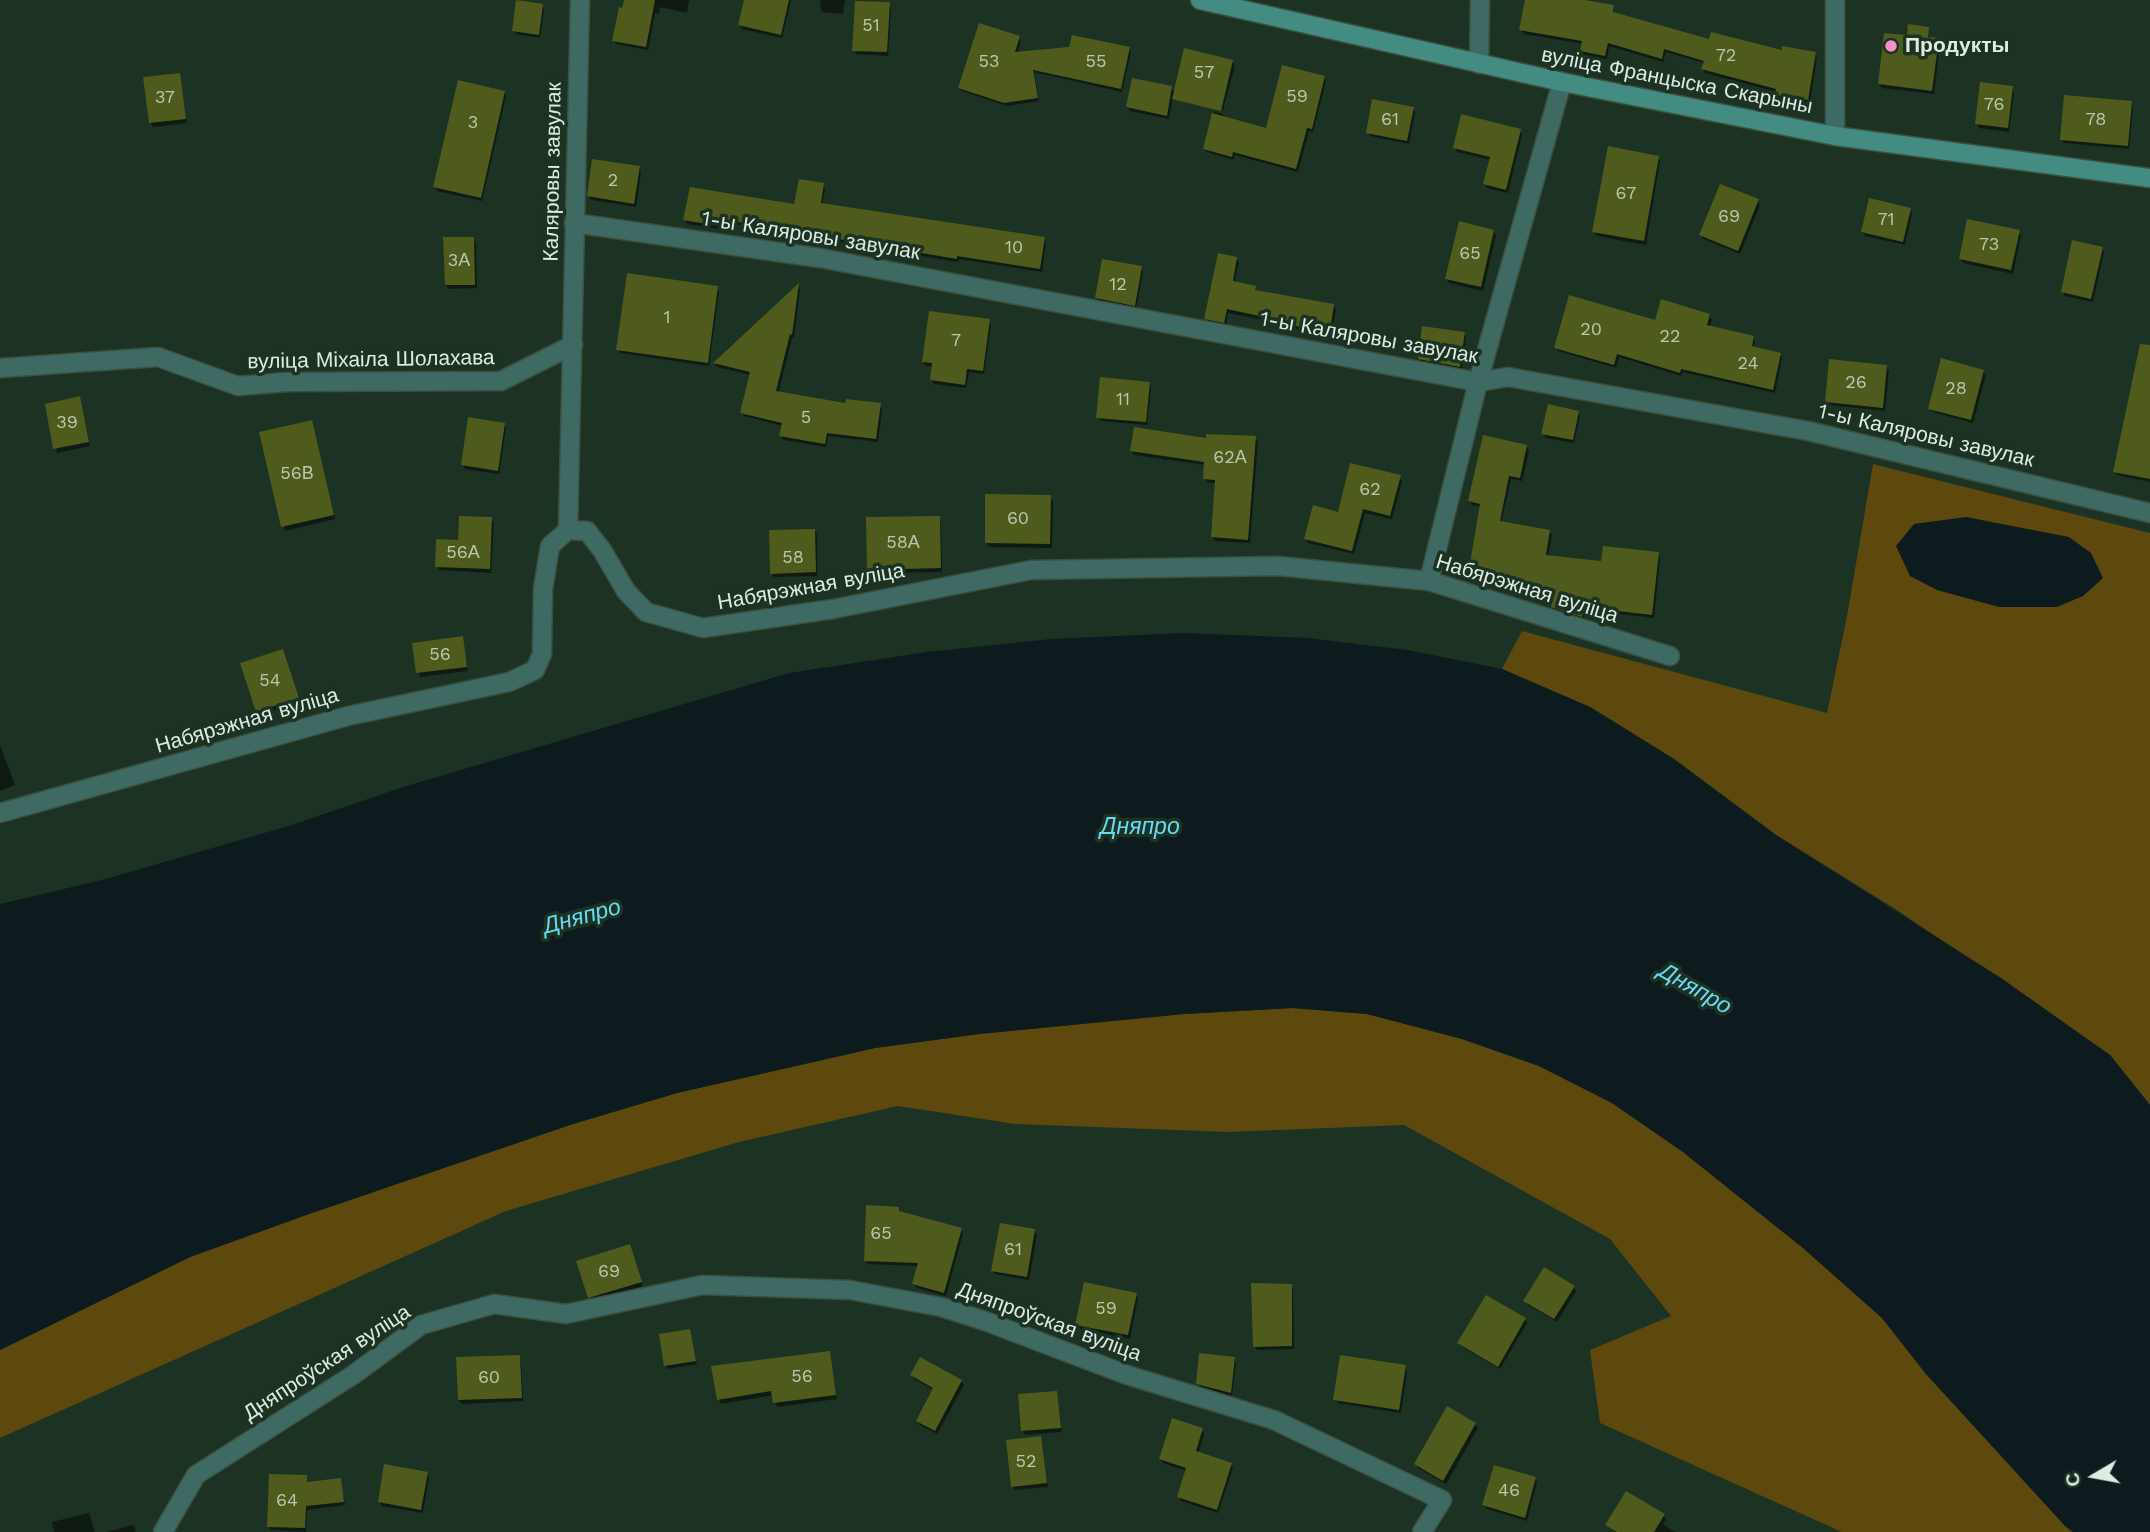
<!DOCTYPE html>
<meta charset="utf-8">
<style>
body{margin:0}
#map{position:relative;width:2150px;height:1532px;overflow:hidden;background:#1c3222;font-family:"Work Sans",sans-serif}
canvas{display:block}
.north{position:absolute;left:2059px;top:1441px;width:70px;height:70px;-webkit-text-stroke:5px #1c3222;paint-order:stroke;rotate:260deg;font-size:19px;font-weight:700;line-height:28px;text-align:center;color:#ddebe0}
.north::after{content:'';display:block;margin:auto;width:24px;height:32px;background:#ddebe0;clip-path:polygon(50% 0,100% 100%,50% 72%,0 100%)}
</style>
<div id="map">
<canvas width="2150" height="1532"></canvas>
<div class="north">С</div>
</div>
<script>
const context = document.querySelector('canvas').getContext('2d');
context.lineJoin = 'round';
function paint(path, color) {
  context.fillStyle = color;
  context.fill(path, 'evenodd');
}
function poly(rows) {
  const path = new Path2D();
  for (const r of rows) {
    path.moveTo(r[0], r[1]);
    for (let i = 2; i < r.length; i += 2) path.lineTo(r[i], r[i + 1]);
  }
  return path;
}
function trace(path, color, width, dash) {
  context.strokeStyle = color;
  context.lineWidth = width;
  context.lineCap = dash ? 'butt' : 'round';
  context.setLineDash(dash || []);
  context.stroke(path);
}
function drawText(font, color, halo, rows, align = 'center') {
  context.font = font + ' "Work Sans",sans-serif';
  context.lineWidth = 7;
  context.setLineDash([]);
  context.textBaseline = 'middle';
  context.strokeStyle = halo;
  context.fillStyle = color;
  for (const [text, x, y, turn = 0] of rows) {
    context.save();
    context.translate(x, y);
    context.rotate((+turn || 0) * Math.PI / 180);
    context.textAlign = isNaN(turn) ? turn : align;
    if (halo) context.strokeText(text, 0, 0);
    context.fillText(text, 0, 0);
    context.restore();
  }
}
paint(poly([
 [1873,464,2150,533,2150,1105,2110,1055,1894,908,1776,835,1674,759,1590,707,1502,669,1522,631,1827,713,1847,616],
 [1292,1008,1367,1014,1462,1039,1539,1066,1612,1103,1683,1152,1803,1248,1882,1318,1926,1374,2073,1532,1842,1532,1600,1423,1590,1350,1671,1316,1610,1239,1404,1125,1228,1132,1015,1124,898,1106,739,1142,506,1211,0,1438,0,1350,190,1257,309,1214,573,1124,677,1093,875,1048,979,1034,1184,1014]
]), '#5d480d');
paint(poly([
 [1966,517,2069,537,2091,553,2103,578,2083,596,2057,607,1999,607,1937,590,1910,576,1896,546,1914,524],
 [1184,633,1308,638,1407,650,1502,669,1590,707,1674,759,1776,835,2001,978,2110,1055,2150,1105,2150,1532,2073,1532,2065,1526,1926,1374,1882,1318,1803,1248,1683,1152,1612,1103,1539,1066,1462,1039,1367,1014,1292,1008,1184,1014,979,1034,875,1048,677,1093,573,1124,309,1214,190,1257,0,1350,0,904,102,880,292,825,400,788,789,673,927,652,1051,639]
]), '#0d1b1f');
paint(poly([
 [624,0,689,0,687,13,660,7,659,14,655,13,648,50,616,44,614,40],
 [746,0,791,0,782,38,742,29,740,25],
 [821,0,845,0,843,14,822,12,820,8],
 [1526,0,1582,0,1613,7,1615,14,1710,41,1783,52,1815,53,1817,57,1810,103,1779,98,1777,92,1705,73,1703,69,1705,63,1666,52,1663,62,1609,46,1607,59,1584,55,1582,51,1583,44,1524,34,1521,30],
 [889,4,891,8,888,56,856,54,854,50],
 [542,6,544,10,540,38,516,34,514,30],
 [1927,28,1929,39,1938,40,1940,44,1934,94,1882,88,1879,84,1908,37],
 [1019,38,1021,42,1017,54,1129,48,1131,52,1122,92,1034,72,1039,101,1007,106,962,91,959,87],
 [1232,62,1235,66,1223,110,1173,97,1169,119,1130,111,1127,107,1171,88,1175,94],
 [179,75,187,123,153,127,151,123],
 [1324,77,1326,81,1313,132,1309,131,1298,172,1235,155,1234,160,1207,152,1204,148,1214,112,1175,102,1223,114,1222,118,1267,130],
 [2012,88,2014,92,2009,132,1979,128,1977,124],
 [504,92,506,96,482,201,437,191,435,187],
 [2131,103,2133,107,2129,149,2064,143,2061,139],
 [1412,108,1415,112,1409,144,1370,136,1368,132],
 [1520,131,1522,135,1508,193,1487,188,1485,184,1491,160,1457,152,1455,148],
 [1658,157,1660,161,1646,245,1597,236,1594,232],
 [639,168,641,172,636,207,591,200,589,196],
 [823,185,825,189,822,205,1044,238,1046,242,1042,272,959,259,958,262,722,222,721,229,687,224,685,220,796,206],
 [1758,201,1760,205,1740,254,1703,239,1701,235],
 [1910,209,1912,213,1905,245,1865,236,1863,232],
 [1493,231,1496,235,1483,291,1449,283,1447,279],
 [2018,231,2021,235,2013,274,1963,263,1960,259],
 [473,239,476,243,477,288,449,289,446,285],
 [2102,248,2104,252,2093,302,2065,296,2063,292],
 [1236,259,1239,263,1234,283,1254,288,1257,292,1333,306,1336,310,1331,335,1282,326,1280,323,1228,313,1226,326,1208,323,1206,319],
 [1141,268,1143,272,1136,309,1099,302,1096,298],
 [799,286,800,289,794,338,792,338,778,394,847,405,879,405,882,409,878,442,828,436,826,447,783,440,781,436,783,426,744,416,741,412,751,375,717,367,715,364],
 [717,288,719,292,709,366,620,353,618,349],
 [1709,316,1712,320,1709,328,1753,338,1755,342,1754,348,1780,354,1782,358,1775,393,1683,372,1681,376,1619,357,1616,368,1558,351,1556,347,1656,322],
 [989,321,991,325,984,374,969,372,966,388,934,384,932,380,933,367,926,366,923,362],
 [1464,333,1466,337,1462,370,1422,363,1420,359],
 [1886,367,1889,371,1885,411,1829,405,1826,401],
 [2150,369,2150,482,2117,475,2115,471],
 [1983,371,1986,375,1973,423,1933,412,1930,408],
 [1149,383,1151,387,1147,425,1101,421,1098,417],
 [80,398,90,446,57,453,47,405],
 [1578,412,1580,416,1574,443,1546,438,1543,434],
 [312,422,335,519,285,531,262,433],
 [504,424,506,428,499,474,465,469,463,465],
 [1255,438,1258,442,1250,543,1215,541,1213,537,1217,483,1208,483,1205,479,1206,465,1134,455,1132,451,1207,440],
 [1526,447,1529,451,1522,481,1511,479,1501,523,1549,531,1552,535,1548,557,1603,563,1658,554,1660,558,1654,618,1585,610,1583,620,1555,611,1553,607,1555,594,1472,579,1470,575,1482,507,1472,505,1470,501],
 [1399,477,1402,481,1392,519,1365,513,1354,554,1308,543,1306,539,1339,514],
 [1050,497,1053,501,1052,548,989,547,986,543],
 [939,518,941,522,942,572,871,573,869,569],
 [491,519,494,523,491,573,439,570,437,566,459,542],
 [814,530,817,534,817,576,774,577,772,573],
 [462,638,468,671,420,677,414,645],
 [285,655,300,702,260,715,258,711],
 [0,745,15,785,0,791],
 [898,1208,900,1212,961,1229,963,1233,946,1296,917,1288,914,1284,919,1266,868,1264,866,1260],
 [1034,1231,1037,1235,1029,1280,995,1274,993,1270],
 [631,1250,643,1286,592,1301,590,1297],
 [1291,1286,1293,1290,1294,1349,1257,1350,1255,1346],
 [1574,1287,1576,1291,1557,1322,1528,1305,1525,1301],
 [1136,1294,1138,1298,1130,1339,1080,1329,1077,1325],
 [1525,1319,1527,1323,1500,1369,1462,1347,1459,1343],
 [689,1331,697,1364,668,1369,666,1365],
 [829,1352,837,1399,777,1407,774,1395,721,1404,719,1400,713,1367],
 [519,1357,521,1361,523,1401,462,1404,459,1400],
 [1234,1359,1236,1363,1232,1396,1200,1388,1198,1384],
 [1405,1367,1407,1371,1401,1413,1338,1403,1335,1399],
 [912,1375,961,1381,964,1385,937,1434,920,1425,918,1421,934,1390,914,1379],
 [1057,1393,1062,1432,1025,1435,1023,1431],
 [1475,1424,1478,1428,1446,1484,1418,1468,1416,1464],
 [1202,1430,1204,1434,1198,1454,1230,1464,1233,1468,1218,1513,1181,1501,1179,1497,1187,1471,1163,1463,1161,1459],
 [1040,1438,1048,1487,1015,1490,1012,1486],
 [427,1473,429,1477,423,1513,382,1506,379,1502],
 [306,1477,308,1484,340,1480,345,1505,307,1510,306,1532,271,1530,268,1526],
 [1535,1478,1537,1482,1527,1521,1487,1509,1484,1505],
 [89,1513,95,1532,54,1532,52,1522],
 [1664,1516,1666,1520,1663,1524,1675,1532,1615,1532,1607,1525],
 [133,1525,136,1532,106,1532]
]), '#0007');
paint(poly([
 [516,0,543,4,539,35,512,31],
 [624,0,655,0,646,47,612,41,619,7,622,8],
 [744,0,789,0,781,35,738,25],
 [1525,0,1585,0,1614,5,1613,12,1709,39,1711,32,1782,50,1782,46,1816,52,1808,100,1775,95,1776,89,1701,69,1704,61,1664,49,1662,59,1608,43,1605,56,1580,51,1582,41,1519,30],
 [855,1,890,2,887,52,852,51],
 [979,23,1020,36,1015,52,1069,47,1072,35,1130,47,1121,89,1033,70,1038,98,1004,103,958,88],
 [1908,24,1929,27,1928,37,1939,38,1932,91,1878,84,1884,33,1907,35],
 [1184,48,1233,60,1221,111,1172,99],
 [1282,65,1325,76,1312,129,1307,128,1296,169,1233,152,1232,157,1203,149,1212,113,1266,128],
 [180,73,186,119,149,123,143,77],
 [1132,78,1172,86,1167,116,1126,107],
 [458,80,505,91,481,198,433,187],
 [1980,82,2013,86,2008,128,1975,124],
 [2064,95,2132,101,2128,146,2060,140],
 [1372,99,1414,107,1407,141,1366,133],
 [1461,114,1521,129,1506,190,1483,184,1490,157,1453,148],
 [1608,146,1659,156,1644,241,1592,232],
 [592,159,640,166,634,204,587,196],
 [799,179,824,183,821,203,1045,237,1040,269,957,256,957,259,720,219,719,226,683,220,690,187,794,204],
 [1720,184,1759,199,1738,251,1699,235],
 [1869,198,1911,208,1903,242,1861,232],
 [1967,219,2020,230,2011,270,1959,259],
 [1459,221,1494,230,1481,287,1445,279],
 [443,237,474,237,475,285,445,285],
 [2072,240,2103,247,2091,299,2061,292],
 [1218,253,1237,257,1233,281,1256,286,1255,290,1334,304,1330,332,1278,323,1278,320,1227,309,1224,323,1204,319],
 [1102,259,1142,266,1135,306,1095,298],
 [627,273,718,286,708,363,616,350],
 [799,283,792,335,790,334,776,391,845,403,846,399,881,403,876,439,827,433,825,444,779,436,782,423,740,413,750,372,713,363],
 [1569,295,1655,320,1661,299,1710,314,1707,325,1754,336,1752,346,1781,353,1773,390,1681,369,1680,373,1617,354,1614,365,1554,348],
 [929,311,990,319,983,371,967,369,965,385,930,380,932,363,922,362],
 [1422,326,1465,332,1460,367,1418,359],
 [2140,344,2150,345,2150,479,2113,472],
 [1941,358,1984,370,1971,420,1928,409],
 [1829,359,1887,365,1883,408,1825,402],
 [1100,377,1150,382,1146,422,1096,418],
 [80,396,89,442,53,449,45,404],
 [1548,404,1579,411,1573,440,1541,434],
 [468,417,505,423,498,471,461,465],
 [312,420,334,515,281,527,259,432],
 [1134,427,1206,438,1206,434,1256,436,1248,540,1211,537,1215,480,1203,479,1204,462,1130,451],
 [1483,435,1527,445,1520,478,1509,476,1500,521,1550,530,1546,555,1601,561,1603,546,1659,552,1652,615,1583,607,1582,617,1551,607,1554,591,1468,575,1480,504,1468,501],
 [1350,463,1401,475,1390,516,1363,509,1352,551,1304,539,1313,505,1338,512],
 [985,494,1051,495,1050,544,985,543],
 [459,516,492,517,490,569,435,567,436,539,458,540],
 [940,516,941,568,867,570,866,517],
 [815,529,816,572,770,574,769,530],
 [463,636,467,667,416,673,412,643],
 [283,649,299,698,256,712,240,663],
 [866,1205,899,1207,899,1211,962,1228,944,1293,912,1284,918,1263,864,1261],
 [1000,1223,1035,1229,1027,1277,991,1271],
 [630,1244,642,1282,588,1298,576,1261],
 [1544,1267,1575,1286,1554,1319,1523,1301],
 [1084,1282,1137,1293,1128,1335,1075,1325],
 [1251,1283,1292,1284,1292,1346,1253,1347],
 [1486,1295,1526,1318,1498,1367,1457,1343],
 [690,1329,696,1361,664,1366,659,1334],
 [830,1351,836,1395,773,1403,771,1391,717,1400,711,1366],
 [1199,1353,1235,1357,1231,1393,1196,1384],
 [520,1355,522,1398,458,1400,456,1357],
 [1340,1355,1406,1365,1399,1410,1333,1400],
 [920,1357,962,1380,935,1431,916,1421,933,1388,910,1375],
 [1057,1391,1061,1428,1021,1431,1018,1394],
 [1447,1406,1476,1423,1443,1481,1414,1464],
 [1172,1418,1203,1428,1196,1451,1232,1463,1217,1510,1177,1497,1186,1468,1159,1459],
 [1041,1436,1047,1483,1011,1487,1006,1440],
 [384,1464,428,1472,421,1510,378,1502],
 [1494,1465,1536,1477,1525,1518,1482,1505],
 [269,1474,307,1475,307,1482,341,1478,344,1502,306,1506,305,1528,267,1527],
 [1626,1491,1665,1514,1654,1532,1617,1532,1605,1525]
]), '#4f5b1d');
const street = poly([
 [1835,0,1835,136],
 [1479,64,1480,0],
 [574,223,820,258,1478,382,1508,377,1808,431,2150,513],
 [0,368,158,357,238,386,286,382,501,381,573,345],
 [568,530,580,0],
 [1429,581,1478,382,1562,82],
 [0,813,348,716,509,682,535,670,542,654,543,589,550,546,568,530,587,531,602,550,626,591,646,612,703,628,833,609,1031,570,1278,566,1429,581,1670,656],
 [163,1532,196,1475,353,1375,421,1325,494,1304,566,1314,702,1285,850,1290,941,1307,985,1321,1127,1375,1274,1420,1442,1500,1422,1532]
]);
const secondary = poly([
 [1200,0,1562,82,1835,136,2150,178]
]);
trace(street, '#3b5040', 21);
trace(secondary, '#3b5040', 21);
trace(street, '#3f6a64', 18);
trace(secondary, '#448c82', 18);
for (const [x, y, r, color] of [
 [1891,46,7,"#fc8fc3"]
]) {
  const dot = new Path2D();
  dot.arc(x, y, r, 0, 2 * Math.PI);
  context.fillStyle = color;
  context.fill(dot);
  trace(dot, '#1c3222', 2.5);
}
drawText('18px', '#bac7af', null, [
 ["51",871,26],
 ["72",1726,56],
 ["53",989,62],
 ["55",1096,62],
 ["57",1204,73],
 ["59",1297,97],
 ["37",165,98],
 ["76",1994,105],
 ["61",1390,120],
 ["78",2096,120],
 ["3",473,123],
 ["2",613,181],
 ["67",1626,194],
 ["69",1729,217],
 ["71",1886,220],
 ["73",1989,245],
 ["10",1014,248],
 ["65",1470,254],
 ["3А",459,261],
 ["12",1118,285],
 ["1",667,318],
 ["20",1591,330],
 ["22",1670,337],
 ["7",956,341],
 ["24",1748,364],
 ["26",1856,383],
 ["28",1956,389],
 ["11",1123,400],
 ["5",806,418],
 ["39",67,423],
 ["62А",1230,458],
 ["56В",297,474],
 ["62",1370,490],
 ["60",1018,519],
 ["58А",903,543],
 ["56А",463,553],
 ["58",793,558],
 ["56",440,655],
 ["54",270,681],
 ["65",881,1234],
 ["61",1013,1250],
 ["69",609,1272],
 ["59",1106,1309],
 ["56",802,1377],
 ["60",489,1378],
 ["52",1026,1462],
 ["46",1509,1491],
 ["64",287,1501]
]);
drawText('bold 21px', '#ddebe0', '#1c3222', [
 ["Продукты",1905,46]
], 'left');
drawText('21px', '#ddebe0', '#1c3222', [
 ["вуліца Францыска Скарыны",1677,81,11],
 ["Каляровы завулак",553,172,-89],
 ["1-ы Каляровы завулак",811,236,9],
 ["1-ы Каляровы завулак",1369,338,10],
 ["вуліца Міхаіла Шолахава",371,360,-1],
 ["1-ы Каляровы завулак",1926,436,13],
 ["Набярэжная вуліца",811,587,-10],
 ["Набярэжная вуліца",1527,589,17],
 ["Набярэжная вуліца",247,721,-16],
 ["Дняпроўская вуліца",1049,1322,20],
 ["Дняпроўская вуліца",327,1363,-33]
]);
drawText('italic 23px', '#68daf7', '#1c3222', [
 ["Дняпро",1140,827],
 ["Дняпро",582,917,-15],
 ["Дняпро",1695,989,30]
]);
</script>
